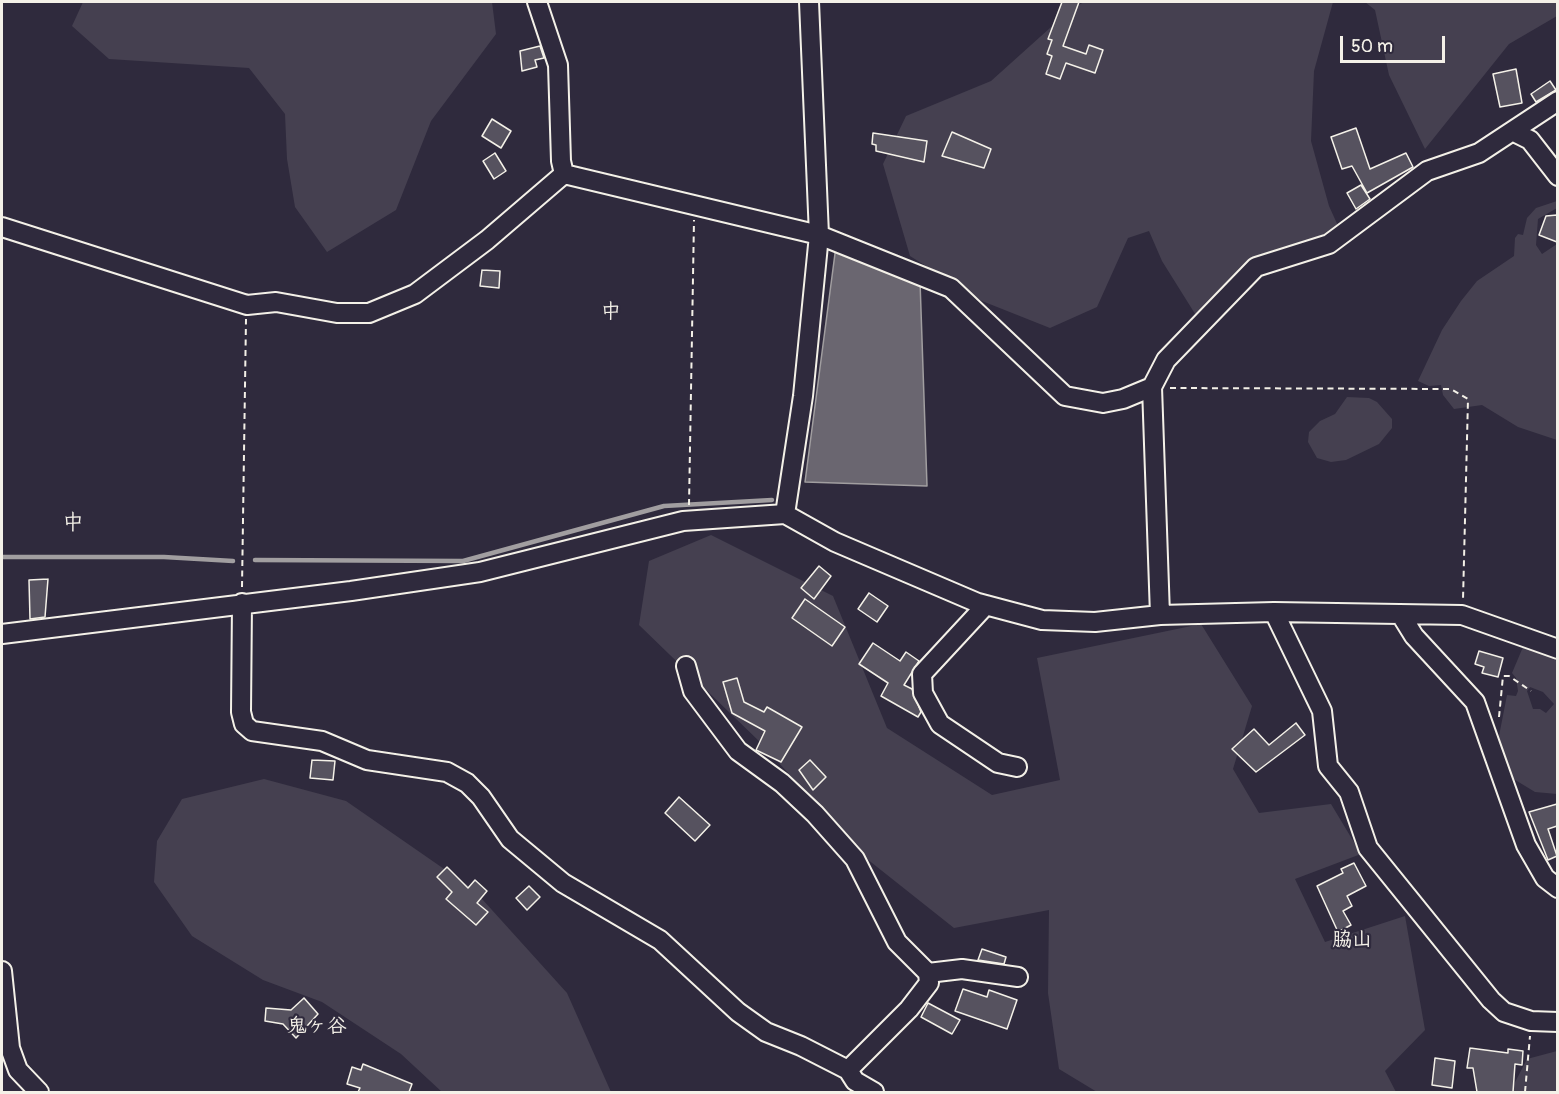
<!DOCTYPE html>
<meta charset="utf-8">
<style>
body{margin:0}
#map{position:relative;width:1559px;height:1094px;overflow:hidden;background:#2f2a3d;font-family:Pangolin,sans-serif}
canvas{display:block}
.frame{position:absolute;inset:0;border:3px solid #f4f1e8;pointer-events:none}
.scale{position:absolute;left:1340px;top:36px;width:105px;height:27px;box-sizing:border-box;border:3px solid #f4f1e8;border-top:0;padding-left:8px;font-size:18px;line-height:21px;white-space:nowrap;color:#f4f1e8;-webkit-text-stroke:4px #2f2a3d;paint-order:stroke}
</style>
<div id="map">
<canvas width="1559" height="1094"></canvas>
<div class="frame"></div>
<div class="scale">50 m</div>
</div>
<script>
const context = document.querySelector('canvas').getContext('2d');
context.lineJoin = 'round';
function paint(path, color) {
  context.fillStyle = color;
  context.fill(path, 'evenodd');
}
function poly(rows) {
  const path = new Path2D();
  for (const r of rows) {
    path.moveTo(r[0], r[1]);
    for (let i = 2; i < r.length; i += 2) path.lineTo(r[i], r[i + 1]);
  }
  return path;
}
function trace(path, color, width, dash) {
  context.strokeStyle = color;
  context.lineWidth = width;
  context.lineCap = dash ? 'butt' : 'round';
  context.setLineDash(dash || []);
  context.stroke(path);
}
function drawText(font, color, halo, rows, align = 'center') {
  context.font = font + ' Pangolin,"Klee One",sans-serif';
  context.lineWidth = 4.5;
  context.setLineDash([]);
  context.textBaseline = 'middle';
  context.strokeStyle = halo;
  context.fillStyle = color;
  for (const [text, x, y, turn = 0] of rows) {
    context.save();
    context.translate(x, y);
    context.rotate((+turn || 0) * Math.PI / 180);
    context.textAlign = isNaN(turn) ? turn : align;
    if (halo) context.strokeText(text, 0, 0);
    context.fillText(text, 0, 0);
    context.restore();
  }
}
paint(poly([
 [83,2,492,2,496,34,431,121,396,210,327,252,295,207,287,159,285,114,249,68,109,59,72,26],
 [1084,2,1333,2,1314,71,1311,141,1329,206,1339,228,1255,262,1197,317,1162,261,1149,231,1128,238,1097,307,1050,328,982,301,910,256,883,164,906,116,991,81,1070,10],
 [1365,2,1557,2,1557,16,1509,44,1425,149,1389,75,1375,10],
 [1557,201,1557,208,1538,219,1536,245,1542,254,1557,244,1557,440,1518,427,1482,405,1454,409,1443,395,1441,385,1429,386,1418,381,1442,330,1461,301,1477,281,1514,256,1515,238,1518,234,1523,235,1527,218,1536,208],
 [1347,397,1369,398,1377,402,1392,419,1392,428,1379,444,1346,460,1331,462,1317,458,1308,442,1309,432,1320,421,1335,414],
 [711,535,833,596,887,728,992,795,1060,780,1037,658,1201,624,1252,706,1233,769,1259,813,1331,804,1361,854,1295,879,1325,942,1405,916,1425,1030,1385,1071,1396,1092,1097,1092,1059,1069,1048,993,1049,910,954,928,862,855,761,743,639,625,649,561],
 [1523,647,1551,655,1558,663,1557,794,1535,792,1507,775,1499,736,1507,695,1516,696,1518,691,1516,678,1512,673],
 [1530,687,1543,692,1554,704,1546,713,1540,709,1533,709,1527,691],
 [264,779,346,801,473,889,567,993,611,1092,442,1092,401,1054,322,1002,263,980,192,936,154,882,157,841,182,799],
 [1557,1051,1557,1092,1510,1092,1527,1059]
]), '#454050');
const water = poly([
 [836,246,920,281,927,486,805,482,836,246]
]);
paint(water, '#6a6670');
trace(water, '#a19ea0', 1.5);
trace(poly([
 [2,557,164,557,233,561],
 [255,560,463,561,664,506,772,500]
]), '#a19ea0', 4.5);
const building = poly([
 [1062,2,1079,2,1063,46,1086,54,1089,45,1103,50,1095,73,1066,63,1060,79,1046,74,1052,56,1047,54,1052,40,1048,39,1062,2],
 [540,46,544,58,535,60,537,67,522,71,520,51,540,46],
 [1516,69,1522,103,1500,107,1493,74,1516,69],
 [1550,81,1556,90,1536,102,1531,94,1550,81],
 [492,119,511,131,501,148,482,136,492,119],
 [1356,128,1370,169,1406,153,1413,167,1367,193,1352,166,1342,169,1331,137,1356,128],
 [952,132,991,149,984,168,942,156,952,132],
 [873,133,927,141,924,162,876,151,876,145,872,144,873,133],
 [495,153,506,171,494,179,483,161,495,153],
 [1361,185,1370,199,1356,209,1347,193,1361,185],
 [1557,215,1557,242,1539,235,1546,216,1557,215],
 [482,270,500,271,499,288,480,286,482,270],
 [819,566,831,576,814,599,801,588,819,566],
 [48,579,45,617,30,619,29,580,48,579],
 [869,593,888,606,877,622,858,609,869,593],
 [805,599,845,627,832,646,792,618,805,599],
 [873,643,900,661,906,652,919,661,904,685,912,689,921,712,918,717,881,696,888,683,859,664,873,643],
 [1479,651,1503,658,1498,677,1482,673,1484,667,1475,664,1479,651],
 [737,678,744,702,764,712,767,707,802,727,781,762,756,750,765,731,732,713,723,682,737,678],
 [1296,723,1305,735,1256,772,1232,749,1254,729,1269,745,1296,723],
 [312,760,335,761,333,780,310,778,312,760],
 [810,760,826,777,813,790,799,770,810,760],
 [679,797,710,825,695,841,665,813,679,797],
 [1557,804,1557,826,1548,829,1557,856,1548,860,1529,812,1557,804],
 [1354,863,1366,886,1347,896,1352,906,1343,911,1351,925,1338,932,1317,886,1343,873,1341,869,1354,863],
 [447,867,468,888,475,880,487,891,477,903,488,912,476,925,446,899,452,892,437,877,447,867],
 [529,886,540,897,527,910,516,898,529,886],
 [982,949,1006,957,1004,964,978,960,982,949],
 [963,989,987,997,989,990,1017,1000,1007,1029,955,1011,963,989],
 [304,998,318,1014,296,1038,283,1024,265,1021,266,1008,291,1010,304,998],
 [928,1003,960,1020,952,1034,921,1017,928,1003],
 [1470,1048,1508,1053,1508,1049,1523,1051,1522,1065,1515,1064,1513,1092,1477,1092,1473,1068,1467,1068,1470,1048],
 [1435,1058,1455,1061,1452,1088,1432,1085,1435,1058],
 [363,1064,412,1084,409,1092,358,1092,360,1088,347,1084,352,1067,361,1070,363,1064]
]);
paint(building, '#56525f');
trace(building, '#f4f1e8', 1.5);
const minor = poly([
 [537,2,558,65,561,161,564,174],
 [1514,132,1530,140,1558,176],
 [564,174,819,235,951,288,1065,396,1103,403,1123,399,1152,387,1166,360,1256,267,1329,244,1427,171,1479,153,1558,101],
 [2,227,247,305,276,302,337,313,369,313,415,294,487,240,564,174],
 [1152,387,1160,615],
 [785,514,803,396,819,235,809,2],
 [242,603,241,712,244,724,252,731,322,741,367,760,447,772,467,783,481,797,510,839,563,883,660,940,738,1012,766,1032,801,1046,848,1070,855,1081,874,1092],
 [986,605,922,674,923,693,940,724,998,763,1017,767],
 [1274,612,1322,711,1328,766,1349,792,1368,848,1491,1000,1504,1012,1531,1021,1558,1022],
 [1401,615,1414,636,1475,702,1526,845,1545,878,1558,888],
 [2,634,351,591,480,572,683,521,785,514,835,542,978,603,1042,620,1095,622,1160,615,1274,612,1462,615,1558,649],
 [686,666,693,691,738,751,782,783,815,814,855,859,897,942,928,973,929,983,909,1009,848,1070],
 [2,971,10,1048,18,1070,39,1092],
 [928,973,962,969,1018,977]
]);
trace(minor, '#f4f1e8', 22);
trace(poly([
 [1170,388,1451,389,1468,399,1463,600],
 [689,505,694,220],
 [242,587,246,319],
 [1499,717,1503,676,1509,676,1531,691],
 [1525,1092,1530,1036]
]), '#f4f1e8', 2, [6, 4.5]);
trace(minor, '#2f2a3d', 18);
drawText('bold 20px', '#f4f1e8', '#2f2a3d', [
 ["中",611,313],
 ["脇山",1352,941],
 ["鬼ヶ谷",317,1027]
]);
drawText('bold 21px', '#f4f1e8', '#2f2a3d', [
 ["中",73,524]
]);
</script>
